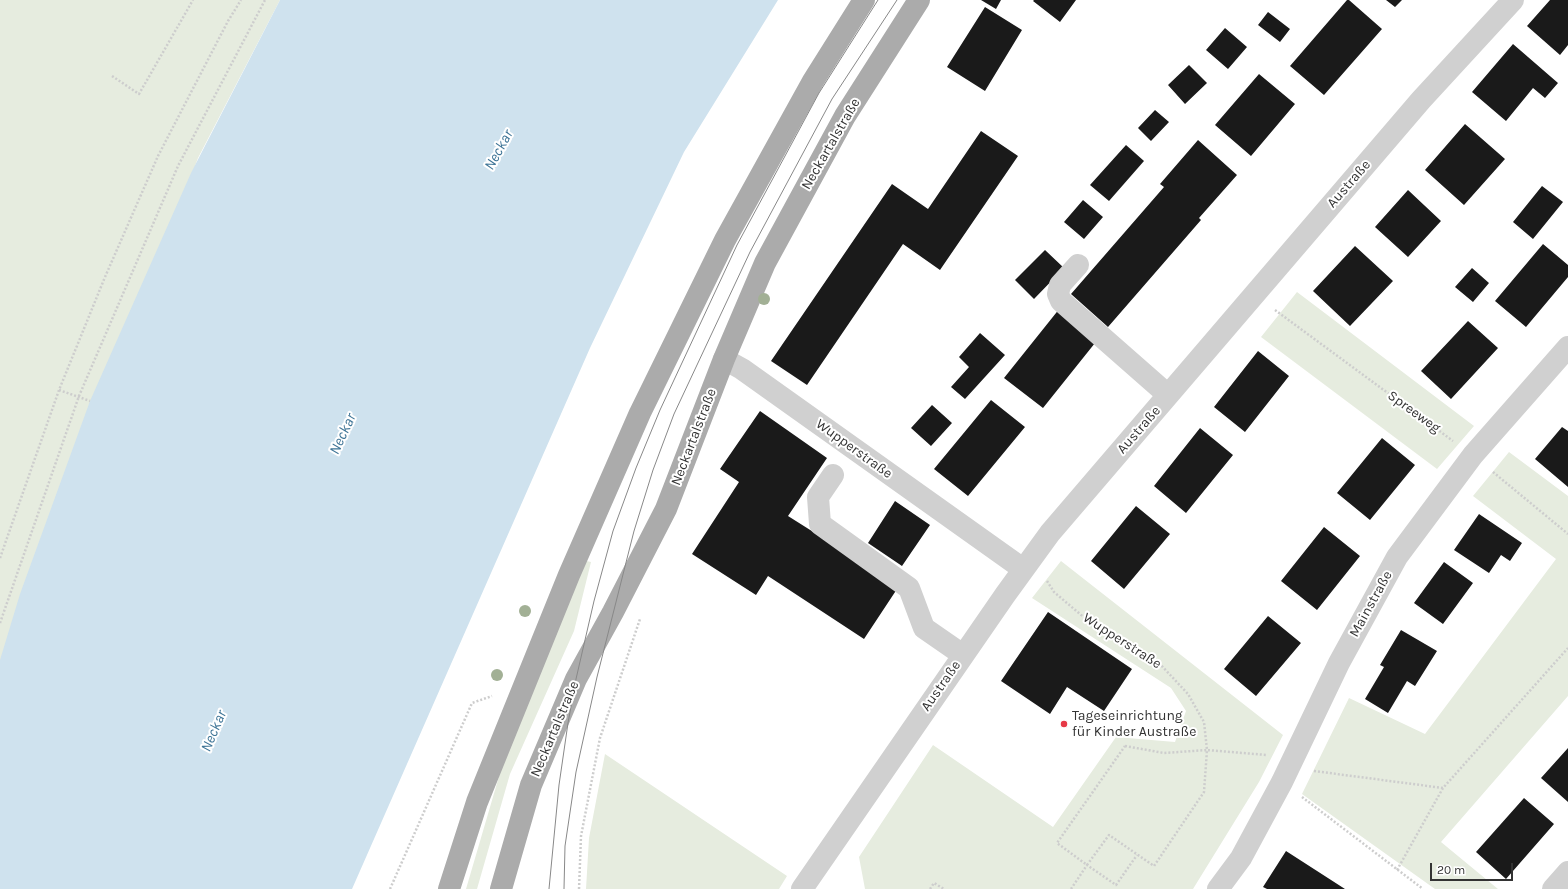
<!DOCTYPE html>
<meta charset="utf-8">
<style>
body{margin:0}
#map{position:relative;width:1568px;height:889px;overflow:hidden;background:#fff;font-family:Karla,sans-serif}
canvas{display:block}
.scale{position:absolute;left:1430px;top:863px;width:83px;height:18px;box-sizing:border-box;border:2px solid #333;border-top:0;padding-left:5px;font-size:12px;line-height:14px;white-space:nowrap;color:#333;-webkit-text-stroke:3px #fff;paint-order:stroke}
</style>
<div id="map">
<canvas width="1568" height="889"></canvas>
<div class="scale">20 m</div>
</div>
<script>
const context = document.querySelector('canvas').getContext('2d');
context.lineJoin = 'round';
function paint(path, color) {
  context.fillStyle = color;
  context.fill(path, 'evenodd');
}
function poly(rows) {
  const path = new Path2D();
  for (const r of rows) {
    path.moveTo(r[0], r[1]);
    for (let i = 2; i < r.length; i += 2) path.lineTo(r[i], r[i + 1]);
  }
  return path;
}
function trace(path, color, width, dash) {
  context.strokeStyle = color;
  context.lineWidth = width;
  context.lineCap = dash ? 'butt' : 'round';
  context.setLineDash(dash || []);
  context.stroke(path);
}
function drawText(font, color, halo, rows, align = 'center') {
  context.font = font + ' Karla,sans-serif';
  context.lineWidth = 4;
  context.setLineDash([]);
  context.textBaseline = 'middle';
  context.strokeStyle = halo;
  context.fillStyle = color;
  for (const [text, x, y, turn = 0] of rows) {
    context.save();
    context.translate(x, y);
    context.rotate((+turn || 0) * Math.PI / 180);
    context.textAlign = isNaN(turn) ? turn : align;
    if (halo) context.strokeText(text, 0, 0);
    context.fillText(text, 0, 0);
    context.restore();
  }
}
paint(poly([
 [0,0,280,0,198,158,0,703],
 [1297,292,1474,426,1437,469,1261,337],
 [1509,452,1568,496,1568,696,1441,842,1498,889,1435,889,1302,794,1349,698,1425,734,1556,559,1473,496],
 [582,560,591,562,574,631,510,774,477,889,466,889,500,773],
 [1061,561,1283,735,1259,782,1193,889,865,889,859,857,933,745,1053,827,1116,737,1175,742,1186,711,1171,688,1032,598],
 [605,754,787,876,779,889,586,889,589,838]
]), '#e6ecdf');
paint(poly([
 [280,0,778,0,684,152,590,348,352,889,0,889,0,660,20,594,90,401,191,173]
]), '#cfe2ee');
paint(poly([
 [981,0,1001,0,996,9],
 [1034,0,1076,0,1060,22,1033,1],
 [1347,0,1349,0,1382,29,1324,95,1290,66],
 [1386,0,1402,0,1395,7],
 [1550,0,1568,0,1568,45,1560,55,1527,26],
 [985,7,1022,30,985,91,947,67],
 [1268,12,1290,29,1280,42,1258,25],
 [1225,28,1247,47,1228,69,1206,50],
 [1513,44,1558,83,1545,98,1533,88,1506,121,1472,92],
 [1189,65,1207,83,1185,104,1168,85],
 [1259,74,1295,104,1251,156,1215,125],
 [1155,110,1169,122,1151,141,1138,128],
 [1465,124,1505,159,1464,205,1425,170],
 [981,131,1018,156,940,270,903,244,807,385,771,361,892,184,928,209],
 [1198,140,1237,175,1199,218,1201,220,1108,327,1071,294,1164,187,1160,184],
 [1126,145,1144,161,1109,201,1090,185],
 [1542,186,1563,202,1533,239,1513,222],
 [1408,190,1441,221,1408,257,1375,227],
 [1083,200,1103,217,1084,239,1064,222],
 [1543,244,1568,265,1568,277,1526,327,1495,301],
 [1355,246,1393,281,1350,326,1313,291],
 [1045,250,1064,268,1034,299,1015,280],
 [1472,268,1489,283,1473,302,1455,287],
 [1060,308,1099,338,1043,408,1004,378],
 [1468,321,1498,348,1451,399,1421,371],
 [980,333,1005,355,965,399,951,387,969,367,959,357],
 [1258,351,1289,376,1245,432,1214,407],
 [991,400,1025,427,968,496,934,469],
 [932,405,952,423,931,446,911,428],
 [760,411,827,458,788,516,899,586,864,639,768,576,756,595,692,554,739,482,720,469],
 [1562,427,1568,431,1568,487,1535,459],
 [1200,428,1233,455,1186,513,1154,486],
 [1382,438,1415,465,1370,520,1337,493],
 [895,501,930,525,902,566,868,543],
 [1136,506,1170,534,1124,589,1091,561],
 [1479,514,1522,543,1510,561,1501,555,1489,573,1454,550],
 [1324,527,1360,556,1317,610,1281,581],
 [1444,562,1473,583,1443,624,1414,603],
 [1048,612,1132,669,1104,711,1067,687,1050,714,1001,681],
 [1268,616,1301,643,1256,696,1224,669],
 [1401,630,1437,651,1415,686,1407,681,1388,713,1365,699,1384,667,1380,665],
 [1568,748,1568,802,1541,778],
 [1524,798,1554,824,1506,879,1476,852],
 [1286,851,1345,889,1267,889,1263,887]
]), '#1a1a1a');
trace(poly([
 [112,76,139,94,193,0],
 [1275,310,1453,441],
 [59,390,90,401],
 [1493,472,1568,534],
 [0,558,59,390,105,277,158,156,228,21,241,0],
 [1047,581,1054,592,1087,620,1159,663,1188,694,1204,722,1207,750,1267,755],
 [0,623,79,396,178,166,265,0],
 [1125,746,1164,753,1207,750,1204,792,1154,866,1109,835,1087,865,1057,843,1125,746],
 [1314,771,1443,788],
 [1302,797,1423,889],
 [1397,870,1443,788,1568,648],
 [390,889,472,703,492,696],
 [579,889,581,836,600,738,640,619],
 [930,889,934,883,944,889],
 [1071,889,1087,865,1116,885,1137,855]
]), '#cdcdcd', 2.5, [2, 2]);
trace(poly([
 [1078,265,1060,285,1058,294,1061,301,1168,395],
 [724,359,742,369,1023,569],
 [833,475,818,497,820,524,909,588,924,628,963,655],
 [802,889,1005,595,1050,533,1421,100,1513,0],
 [1218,889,1241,858,1282,782,1339,663,1397,557,1473,455,1568,347],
 [1553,889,1568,872]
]), '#d0d0d0', 22);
trace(poly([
 [449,889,477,802,569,575,640,413,725,240,813,81,864,0],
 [501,889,531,785,576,679,613,612,666,509,724,359,765,263,845,116,919,0]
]), '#ababab', 22);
trace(poly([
 [549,889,559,785,568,723,576,679,594,601,613,531,636,468,660,410,737,245,819,93,878,0],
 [564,889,565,846,576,772,597,677,634,531,653,470,674,414,750,252,832,99,897,0]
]), '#888', 1);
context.fillStyle = '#a2b095';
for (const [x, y] of [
 [764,299],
 [525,611],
 [497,675]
]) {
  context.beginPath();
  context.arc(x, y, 6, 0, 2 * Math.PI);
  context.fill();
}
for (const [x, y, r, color] of [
 [1064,724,4,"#e63946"]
]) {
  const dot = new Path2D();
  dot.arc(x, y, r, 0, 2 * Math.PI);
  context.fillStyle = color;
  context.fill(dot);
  trace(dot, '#fff', 1.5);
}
drawText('14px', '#333', '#fff', [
 ["Neckartalstraße",831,144,-60],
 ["Austraße",1349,184,-49],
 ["Spreeweg",1414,412,36],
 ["Austraße",1139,430,-49],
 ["Neckartalstraße",694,437,-69],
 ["Wupperstraße",854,449,36],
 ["Mainstraße",1371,604,-61],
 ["Wupperstraße",1122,641,33],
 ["Austraße",941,686,-55],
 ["Neckartalstraße",555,729,-67]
]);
drawText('14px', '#333', '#fff', [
 ["Tageseinrichtung",1072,716],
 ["für Kinder Austraße",1072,732]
], 'left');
drawText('italic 15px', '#3f7597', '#fff', [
 ["Neckar",499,150,-61],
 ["Neckar",343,434,-65],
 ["Neckar",214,731,-67]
]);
</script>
